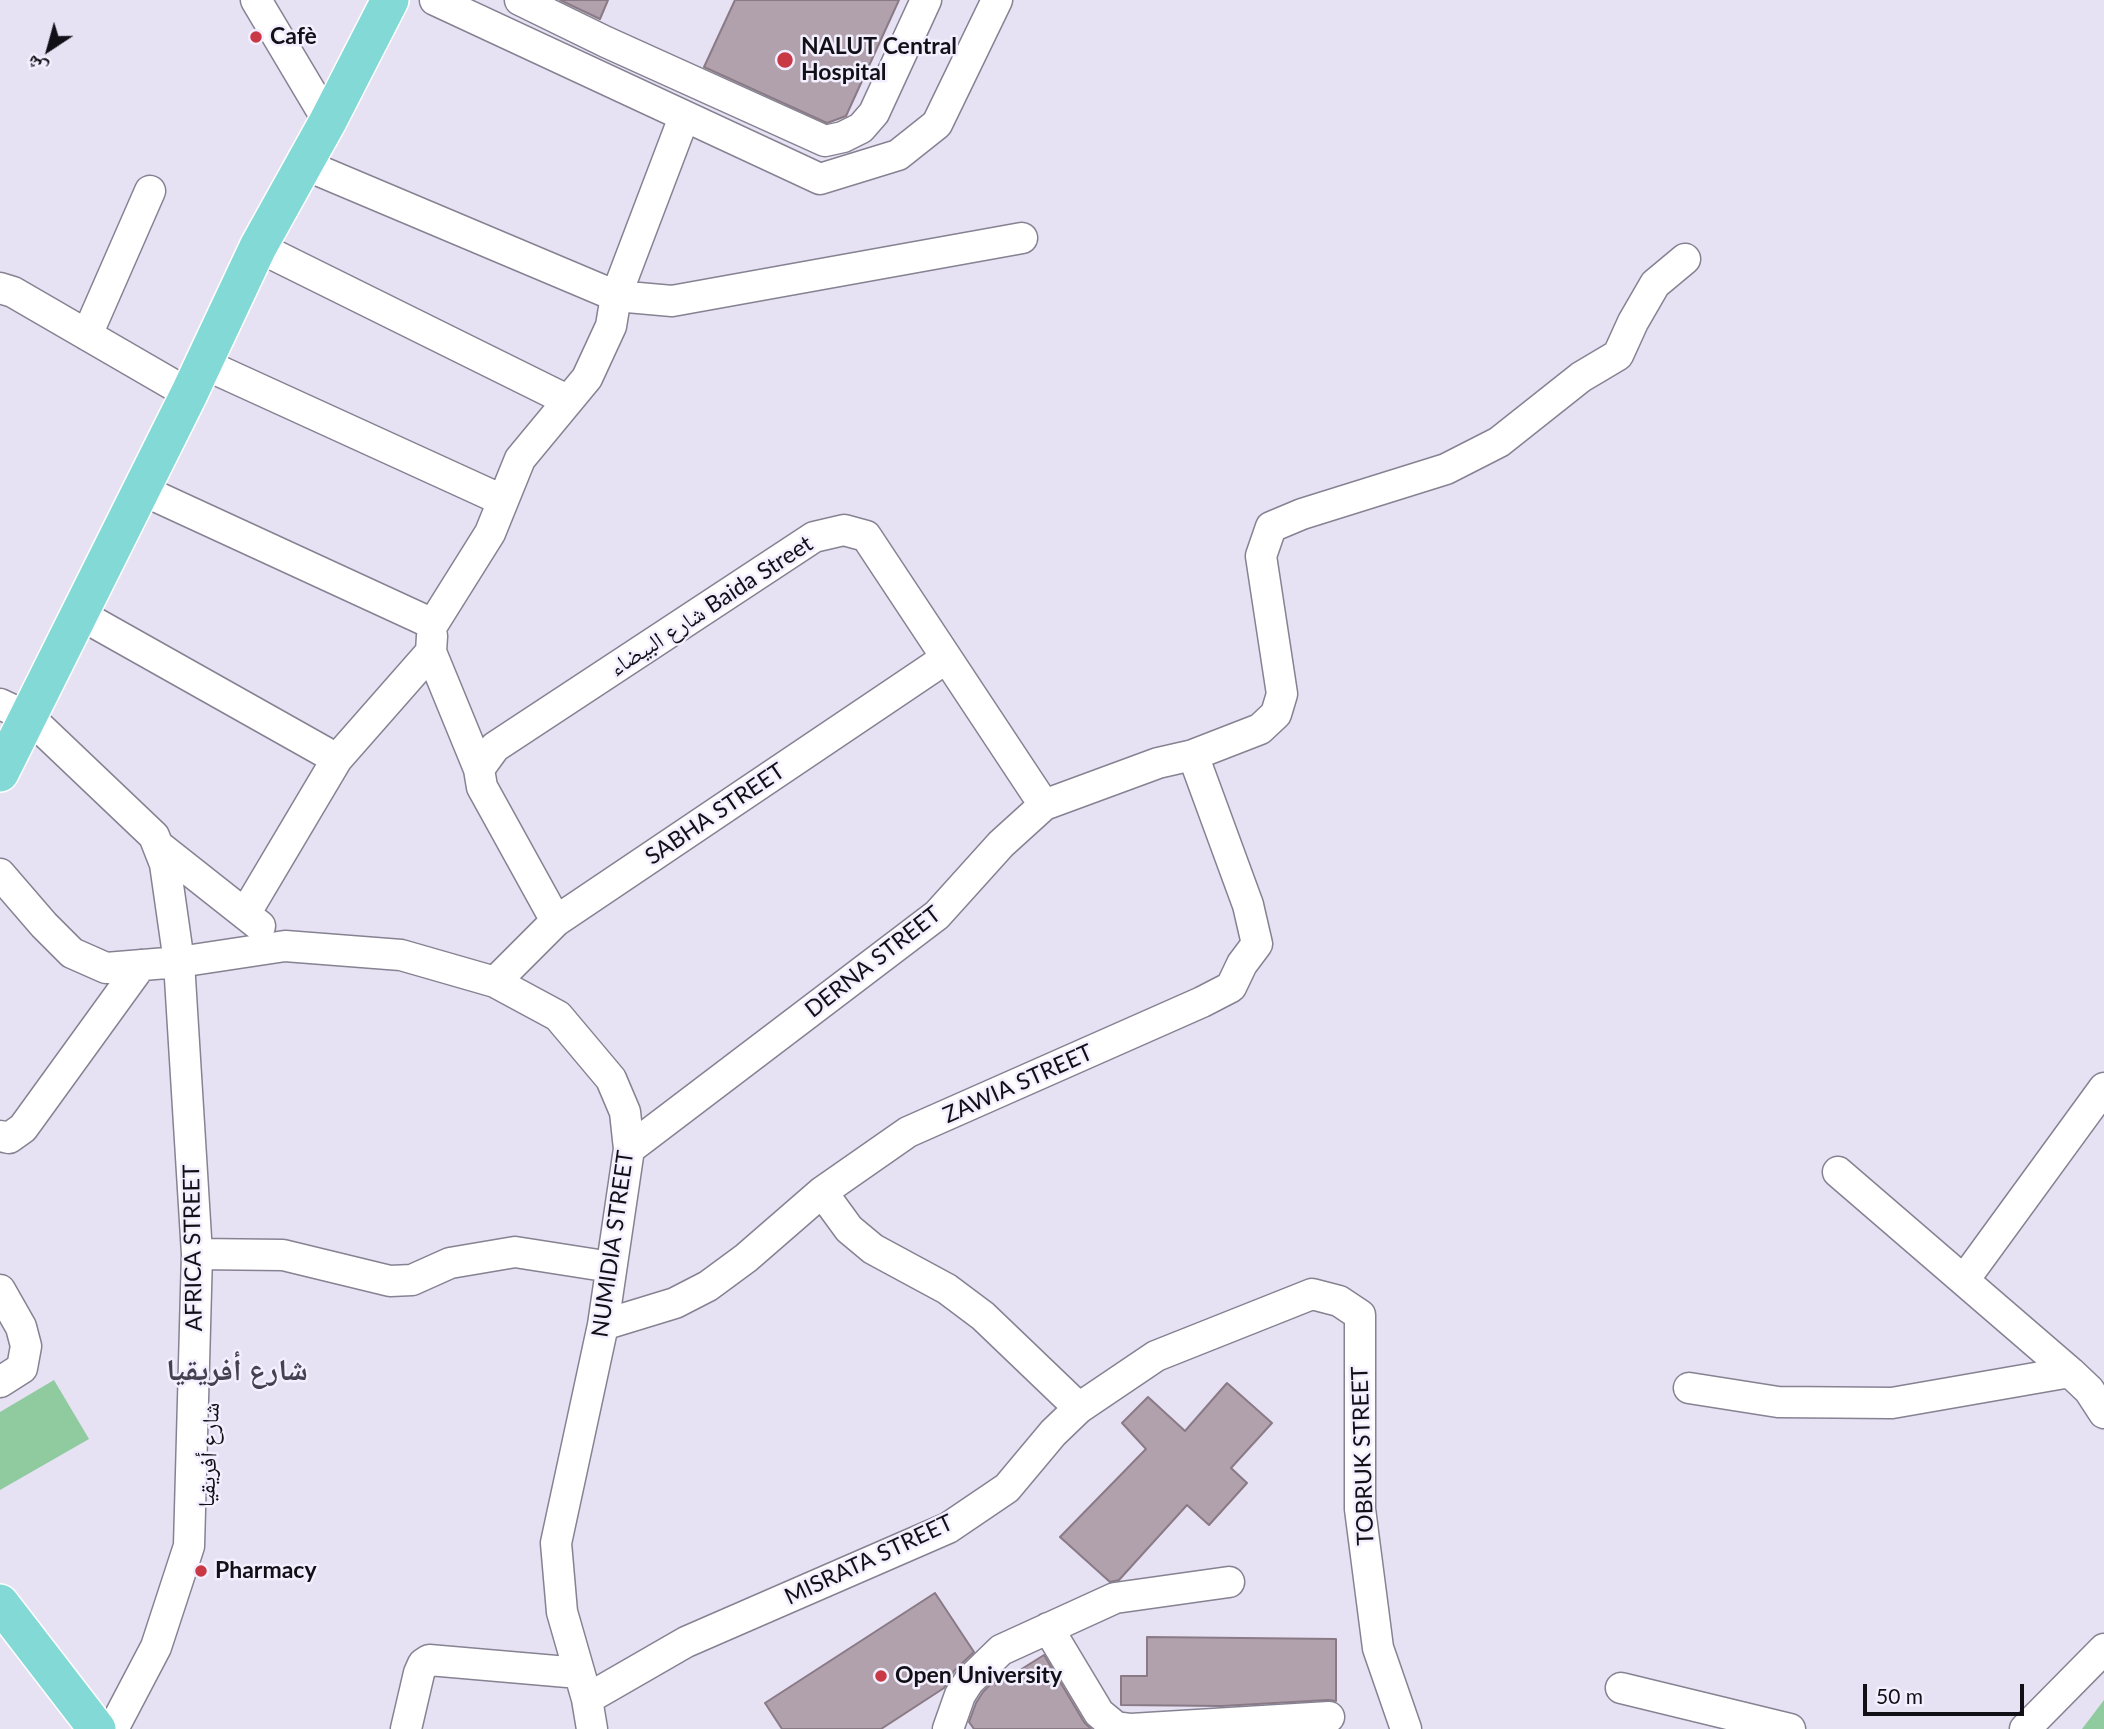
<!DOCTYPE html>
<meta charset="utf-8">
<style>
body{margin:0}
#map{position:relative;width:2104px;height:1729px;overflow:hidden;background:#e6e1f3;font-family:Lato,"Noto Naskh Arabic",sans-serif}
canvas{display:block}
.north{position:absolute;left:14px;top:14px;width:70px;height:70px;-webkit-text-stroke:5px #f3effe;paint-order:stroke;rotate:216deg;font-size:19px;font-weight:700;line-height:28px;text-align:center;color:#121017}
.north::after{content:'';display:block;margin:auto;width:24px;height:32px;background:#121017;clip-path:polygon(50% 0,100% 100%,50% 72%,0 100%)}
.scale{position:absolute;left:1863px;top:1684px;width:161px;height:32px;box-sizing:border-box;border:4px solid #121017;border-top:0;padding-left:9px;font-size:21px;line-height:24px;white-space:nowrap;color:#121017;-webkit-text-stroke:5px #f3effe;paint-order:stroke}
</style>
<div id="map">
<canvas width="2104" height="1729"></canvas>
<div class="north">ش</div>
<div class="scale">50 m</div>
</div>
<script>
const context = document.querySelector('canvas').getContext('2d');
context.lineJoin = 'round';
function paint(path, color) {
  context.fillStyle = color;
  context.fill(path, 'evenodd');
}
function poly(rows) {
  const path = new Path2D();
  for (const r of rows) {
    path.moveTo(r[0], r[1]);
    for (let i = 2; i < r.length; i += 2) path.lineTo(r[i], r[i + 1]);
  }
  return path;
}
function trace(path, color, width, dash) {
  context.strokeStyle = color;
  context.lineWidth = width;
  context.lineCap = dash ? 'butt' : 'round';
  context.setLineDash(dash || []);
  context.stroke(path);
}
function drawText(font, color, halo, rows, align = 'center') {
  context.font = font + ' Lato,"Noto Naskh Arabic",sans-serif';
  context.lineWidth = 5;
  context.setLineDash([]);
  context.textBaseline = 'middle';
  context.strokeStyle = halo;
  context.fillStyle = color;
  for (const [text, x, y, turn = 0] of rows) {
    context.save();
    context.translate(x, y);
    context.rotate((+turn || 0) * Math.PI / 180);
    context.textAlign = isNaN(turn) ? turn : align;
    if (halo) context.strokeText(text, 0, 0);
    context.fillText(text, 0, 0);
    context.restore();
  }
}
paint(poly([
 [54,1380,89,1439,0,1490,0,1412],
 [2104,1700,2104,1729,2082,1729]
]), '#90cba0');
const building = poly([
 [560,0,608,0,600,19,560,0],
 [735,0,899,0,846,116,827,123,704,67,735,0],
 [1227,1383,1272,1423,1231,1468,1247,1483,1209,1525,1187,1505,1119,1580,1110,1582,1060,1537,1146,1449,1122,1423,1148,1397,1185,1431,1227,1383],
 [935,1593,974,1652,954,1671,944,1688,881,1729,782,1729,765,1703,935,1593],
 [1147,1637,1336,1639,1336,1701,1328,1700,1222,1706,1121,1705,1121,1676,1147,1676,1147,1637],
 [1044,1655,1084,1722,1091,1729,974,1729,969,1722,976,1703,983,1692,994,1681,996,1685,1044,1655]
]);
paint(building, '#b1a1ad');
trace(building, '#897a86', 2);
const minor = poly([
 [256,0,328,121],
 [435,0,820,179,898,155,937,124,997,0],
 [520,0,606,42,825,141,843,137,861,128,874,113,926,0],
 [303,164,616,296,672,301,1022,238],
 [258,247,567,400],
 [0,288,13,292,189,394],
 [87,335,150,191],
 [204,364,502,500],
 [142,490,433,624,490,533,520,459,587,378,611,326,616,296,684,117],
 [81,615,337,759],
 [432,636,431,652,479,769],
 [0,704,30,718,154,836,165,864,179,962,197,1254,189,1546,156,1647,113,1729],
 [160,847,260,926],
 [0,874,44,925,72,953,106,968,179,962,285,946,401,955,495,982,558,1016,611,1079,625,1112,629,1149,603,1325,556,1543,562,1612,587,1699,592,1729],
 [245,914,337,759,431,652],
 [556,921,482,787,479,769,495,747,814,537,844,530,866,536,1044,805],
 [495,982,556,921,945,659],
 [0,1136,9,1138,23,1128,141,965],
 [629,1149,937,915,1001,844,1044,805,1158,763,1193,755,1260,729,1276,714,1282,694,1261,556,1271,527,1302,514,1446,469,1499,442,1581,377,1618,355,1633,322,1655,284,1685,259],
 [1838,1172,2070,1372,2089,1390,2104,1413],
 [822,1192,849,1229,873,1249,947,1289,983,1316,1079,1408],
 [197,1254,283,1255,390,1281,412,1280,450,1263,515,1252,611,1267],
 [1964,1280,2104,1088],
 [0,1290,21,1327,26,1346,22,1368,0,1382],
 [603,1325,675,1303,708,1286,746,1258,822,1192,908,1132,1202,1002,1231,987,1242,964,1257,944,1248,905,1193,755],
 [1689,1388,1778,1402,1892,1403,2070,1372],
 [1048,1628,1099,1713,1116,1727,1131,1729,1329,1717],
 [1621,1688,1790,1729],
 [587,1699,686,1642,948,1528,1007,1488,1053,1433,1079,1408,1156,1356,1312,1294,1339,1301,1360,1315,1360,1509,1378,1648,1406,1729],
 [406,1729,419,1673,423,1664,429,1660,579,1673],
 [948,1729,960,1695,969,1681,1001,1650,1115,1598,1229,1582],
 [2025,1729,2104,1649]
]);
const major = poly([
 [0,773,189,394,258,247,328,121,390,0],
 [0,1603,97,1729]
]);
trace(minor, '#868292', 33);
trace(major, '#fff', 40);
trace(minor, '#fff', 30);
trace(major, '#83d9d6', 37);
for (const [x, y, r, color] of [
 [256,37,7,"#c93945"],
 [785,60,9,"#c93945"],
 [201,1571,7,"#c93945"],
 [881,1676,7,"#c93945"]
]) {
  const dot = new Path2D();
  dot.arc(x, y, r, 0, 2 * Math.PI);
  context.fillStyle = color;
  context.fill(dot);
  trace(dot, '#f3effe', 2.5);
}
drawText('bold 23px', '#121017', '#f3effe', [
 ["Cafè",270,37],
 ["NALUT Central",801,47],
 ["Hospital",801,73],
 ["Pharmacy",215,1571],
 ["Open University",895,1676]
], 'left');
drawText('23px', '#121017', '#f3effe', [
 ["شارع البيضاء Baida Street",711,606,-33],
 ["SABHA STREET",715,814,-34],
 ["DERNA STREET",873,962,-38],
 ["ZAWIA STREET",1018,1084,-24],
 ["NUMIDIA STREET",613,1244,-82],
 ["AFRICA STREET",193,1248,-91],
 ["شارع أفريقيا",209,1455,-87],
 ["TOBRUK STREET",1363,1456,-92],
 ["MISRATA STREET",869,1560,-25]
]);
drawText('bold 30px', '#454150', '#f3effe', [
 ["شارع أفريقيا",237,1370]
]);
</script>
